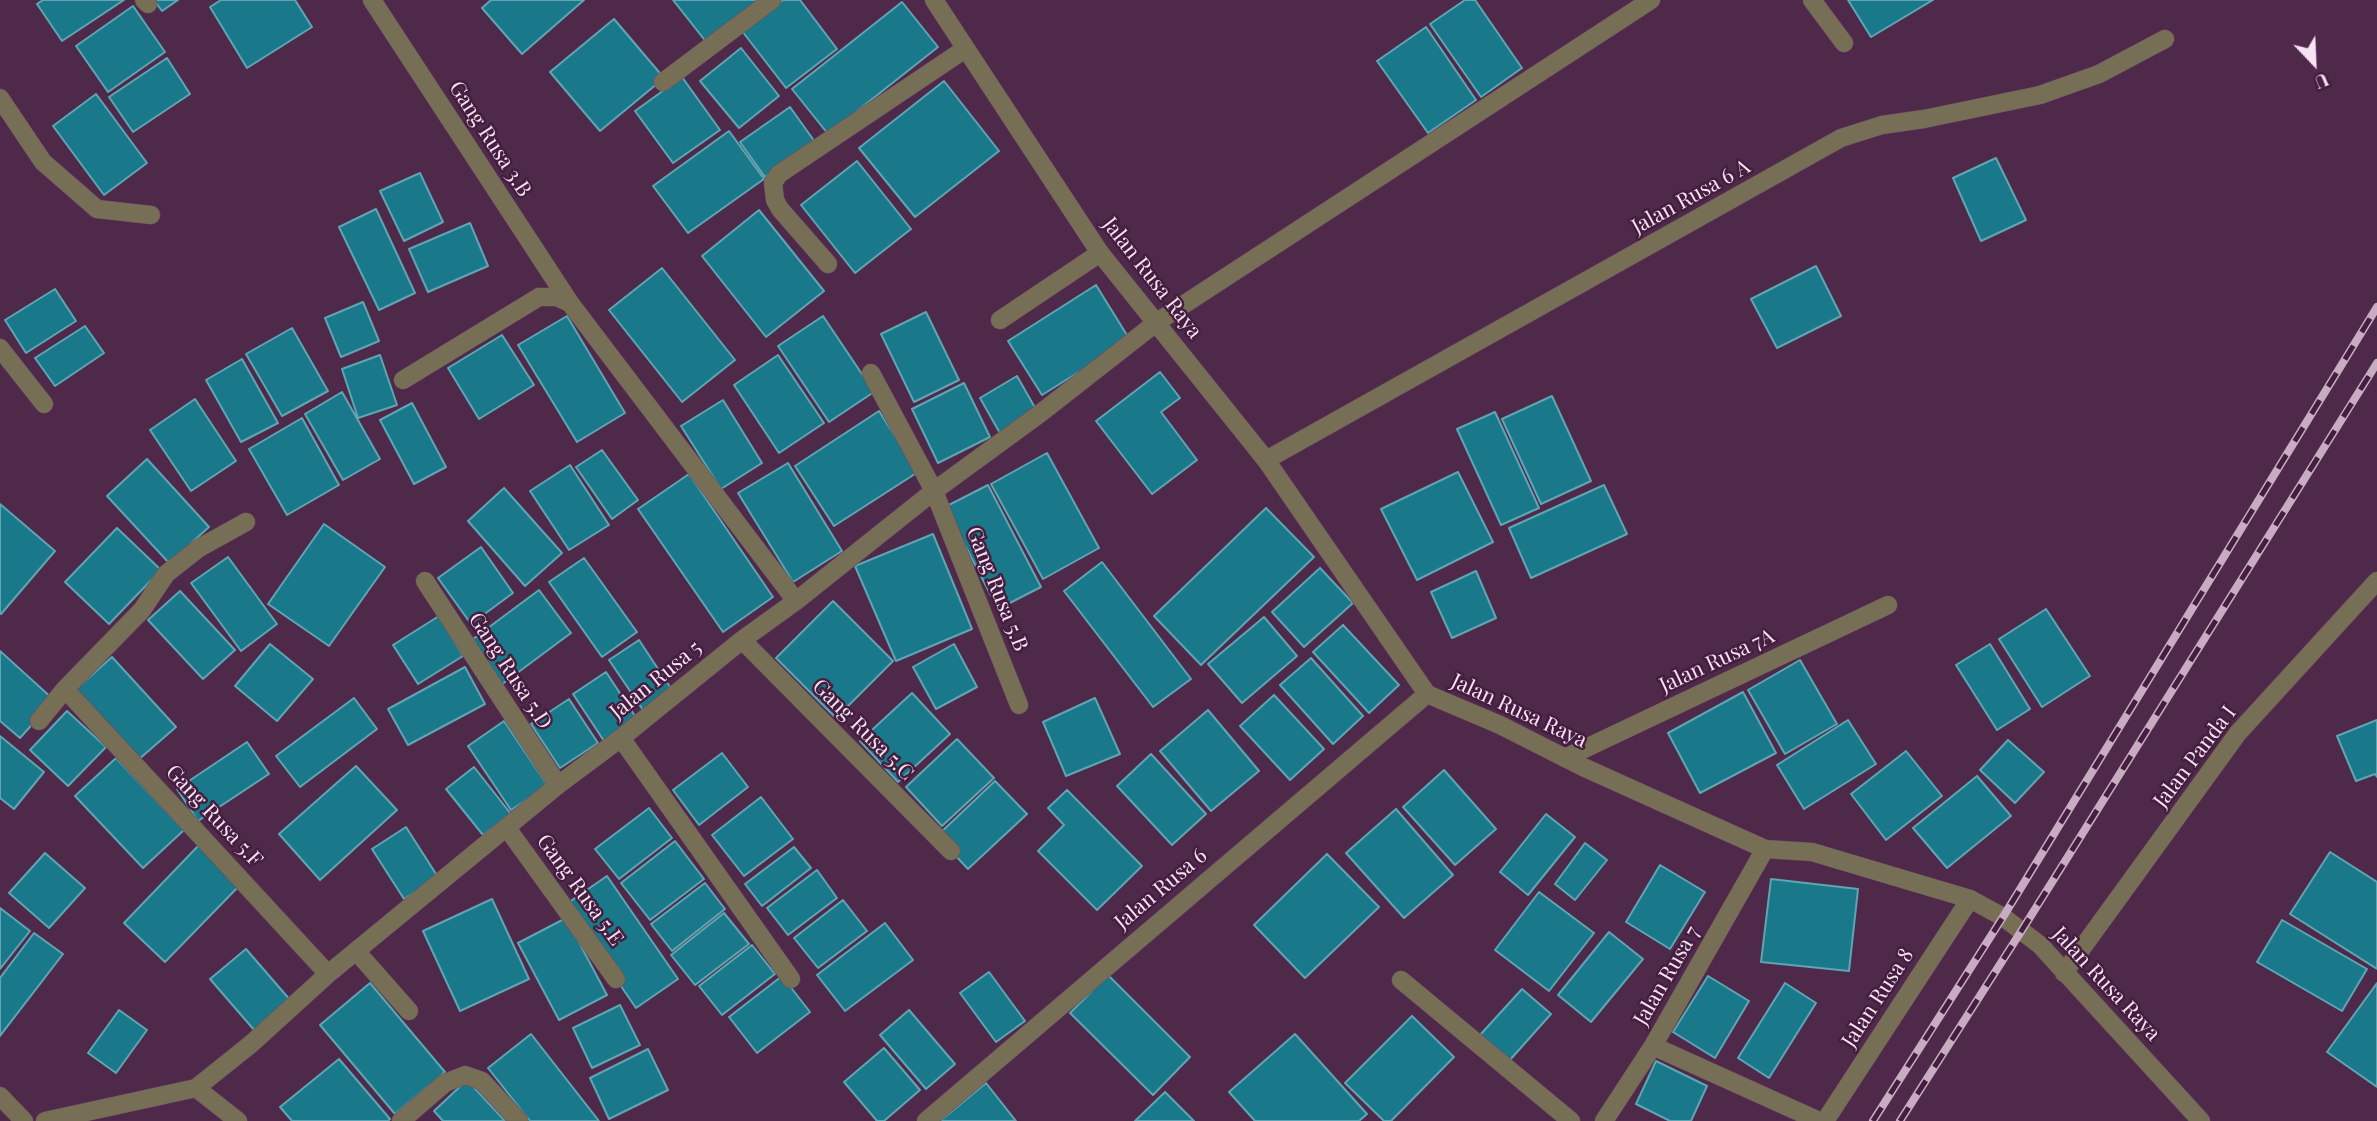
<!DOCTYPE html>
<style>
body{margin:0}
#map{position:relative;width:2377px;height:1121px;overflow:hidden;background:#4f2949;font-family:"Playfair Display",serif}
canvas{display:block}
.north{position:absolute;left:2279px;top:28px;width:70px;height:70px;-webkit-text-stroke:5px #431e3e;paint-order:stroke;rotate:157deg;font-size:19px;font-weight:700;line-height:28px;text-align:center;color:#f9e1f4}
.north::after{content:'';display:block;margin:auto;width:24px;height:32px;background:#f9e1f4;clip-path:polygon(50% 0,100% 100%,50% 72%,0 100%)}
</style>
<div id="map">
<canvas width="2377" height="1121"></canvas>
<div class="north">U</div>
</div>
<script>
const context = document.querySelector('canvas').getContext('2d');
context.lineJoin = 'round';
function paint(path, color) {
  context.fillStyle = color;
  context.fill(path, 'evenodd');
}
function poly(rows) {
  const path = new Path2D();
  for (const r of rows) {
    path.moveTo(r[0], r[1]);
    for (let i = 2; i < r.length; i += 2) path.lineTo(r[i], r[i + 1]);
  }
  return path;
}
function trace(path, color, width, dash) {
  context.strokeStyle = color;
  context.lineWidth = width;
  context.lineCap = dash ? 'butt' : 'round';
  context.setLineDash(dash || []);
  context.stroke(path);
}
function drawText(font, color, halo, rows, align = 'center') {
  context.font = font + ' "Playfair Display",serif';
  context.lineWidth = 5;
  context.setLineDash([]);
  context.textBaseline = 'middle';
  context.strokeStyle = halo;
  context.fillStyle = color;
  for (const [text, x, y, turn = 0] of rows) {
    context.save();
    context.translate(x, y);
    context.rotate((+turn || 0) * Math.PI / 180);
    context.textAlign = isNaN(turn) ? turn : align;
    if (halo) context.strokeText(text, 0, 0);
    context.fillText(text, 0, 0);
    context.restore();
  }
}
const building = poly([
 [43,0,124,0,62,41,37,4,43,0],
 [154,0,178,0,162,11,154,0],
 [221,0,295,0,312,27,247,68,210,7,221,0],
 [491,0,584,0,522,54,482,8,491,0],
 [673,0,761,0,707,43,673,0],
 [783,0,800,0,837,49,786,88,742,31,783,0],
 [1465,0,1475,0,1522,68,1481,97,1430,24,1465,0],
 [1848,0,1933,0,1871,37,1848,0],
 [902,2,938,47,828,134,792,89,902,2],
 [133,6,165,52,108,92,76,46,133,6],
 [614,19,664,78,600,131,550,72,614,19],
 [1426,27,1476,100,1428,133,1377,61,1426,27],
 [741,48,779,96,739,128,700,81,741,48],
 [167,58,190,94,133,132,109,97,167,58],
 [682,77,720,130,673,163,635,111,682,77],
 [944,81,999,151,915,217,859,148,944,81],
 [96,94,147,163,104,195,53,126,96,94],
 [790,107,815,142,765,177,740,142,790,107],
 [729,131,764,179,688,233,653,186,729,131],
 [1996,158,2026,220,1981,241,1953,178,1996,158],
 [857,161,911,229,855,273,801,205,857,161],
 [420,173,443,222,404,241,380,191,420,173],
 [376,209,415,293,379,310,339,227,376,209],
 [759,210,824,291,766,337,702,256,759,210],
 [470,223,488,266,428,292,409,249,470,223],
 [1816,266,1841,316,1777,348,1751,299,1816,266],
 [662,268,735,360,682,402,609,310,662,268],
 [1096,285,1130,340,1042,395,1008,341,1096,285],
 [55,289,76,321,26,353,5,320,55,289],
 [363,302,379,341,341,357,325,318,363,302],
 [926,312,959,380,914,402,881,334,926,312],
 [567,316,625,413,577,442,518,345,567,316],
 [823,316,874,392,829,422,778,346,823,316],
 [85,326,104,353,55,386,35,358,85,326],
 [292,328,328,391,282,416,246,354,292,328],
 [502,335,534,385,479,419,448,368,502,335],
 [380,355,397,405,358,418,342,369,380,355],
 [778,355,824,423,779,453,734,385,778,355],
 [242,359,278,423,241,442,206,380,242,359],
 [1160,372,1180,398,1161,412,1197,460,1152,494,1096,421,1160,372],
 [1017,376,1038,413,1001,435,980,398,1017,376],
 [964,383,990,437,938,463,912,409,964,383],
 [342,392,380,459,343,480,305,414,342,392],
 [1552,396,1591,481,1541,504,1502,419,1552,396],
 [195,399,236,461,191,491,150,430,195,399],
 [723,400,762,463,721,489,681,426,723,400],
 [412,403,446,467,414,484,380,420,412,403],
 [879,411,918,472,834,526,795,466,879,411],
 [1495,412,1539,508,1501,525,1457,429,1495,412],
 [302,418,339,485,287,515,249,449,302,418],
 [602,450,638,500,612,519,576,467,602,450],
 [1047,453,1099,548,1043,579,991,484,1047,453],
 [147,459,209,527,169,563,107,496,147,459],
 [788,463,842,551,793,582,738,493,788,463],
 [570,465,609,525,569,550,530,491,570,465],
 [1458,472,1493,542,1417,580,1381,509,1458,472],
 [689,474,773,597,723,632,638,509,689,474],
 [988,485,1041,587,998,609,945,507,988,485],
 [1604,485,1627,534,1531,578,1509,528,1604,485],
 [504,488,562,553,525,586,468,521,504,488],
 [0,504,55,551,1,614,0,614,0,504],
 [1266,508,1314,557,1201,665,1154,616,1266,508],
 [324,524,385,567,329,646,268,604,324,524],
 [117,528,161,570,109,624,65,582,117,528],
 [933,534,972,629,896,661,855,566,933,534],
 [481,547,513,593,471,624,438,578,481,547],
 [228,557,277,624,241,651,191,583,228,557],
 [584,558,637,632,602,657,549,582,584,558],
 [1102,562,1191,679,1153,707,1064,591,1102,562],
 [1320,568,1353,603,1304,647,1272,612,1320,568],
 [1476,571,1496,618,1452,638,1431,592,1476,571],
 [539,590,571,633,501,685,469,642,539,590],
 [180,591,235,650,203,679,148,620,180,591],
 [833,601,893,661,836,718,776,658,833,601],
 [2046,609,2090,676,2042,707,1999,639,2046,609],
 [439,616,463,656,418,684,393,645,439,616],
 [1264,617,1297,656,1242,703,1208,664,1264,617],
 [1343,625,1399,685,1369,713,1313,652,1343,625],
 [639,640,674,693,645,713,609,660,639,640],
 [270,644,313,679,277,721,235,686,270,644],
 [954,644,977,687,936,709,913,667,954,644],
 [1990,644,2030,709,1997,730,1956,665,1990,644],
 [0,651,54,700,20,738,0,721,0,651],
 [112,657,176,727,138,760,75,690,112,657],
 [1311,658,1363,716,1333,744,1280,685,1311,658],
 [1800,660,1837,724,1785,754,1748,690,1800,660],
 [465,667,485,704,408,745,388,709,465,667],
 [606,672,637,719,604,741,573,694,606,672],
 [1743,692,1776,753,1700,793,1668,733,1743,692],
 [912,693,950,734,898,782,860,741,912,693],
 [1274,695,1324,749,1290,780,1240,726,1274,695],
 [354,698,377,729,300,787,276,756,354,698],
 [1095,698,1120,754,1066,776,1043,722,1095,698],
 [569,699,598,743,560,768,531,724,569,699],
 [1208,710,1259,771,1211,811,1160,751,1208,710],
 [67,711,106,747,68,786,30,750,67,711],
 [1848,720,1876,764,1804,809,1777,765,1848,720],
 [2377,720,2377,777,2375,774,2356,781,2337,736,2377,720],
 [504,721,548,786,511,810,468,746,504,721],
 [0,736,44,772,14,809,0,798,0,736],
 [957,739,994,778,942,826,906,787,957,739],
 [2008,740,2044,772,2015,803,1980,770,2008,740],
 [247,742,269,774,198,821,177,789,247,742],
 [1906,751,1942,796,1886,840,1851,794,1906,751],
 [722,753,748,787,699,825,673,790,722,753],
 [1151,754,1206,814,1172,845,1117,786,1151,754],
 [116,758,184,830,143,868,75,796,116,758],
 [356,766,397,810,320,880,279,834,356,766],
 [474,767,511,814,483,835,446,789,474,767],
 [1444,770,1496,829,1455,865,1403,807,1444,770],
 [1977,776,2011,816,1947,868,1913,828,1977,776],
 [995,781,1027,814,968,869,937,836,995,781],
 [1067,790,1142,866,1097,910,1038,851,1064,825,1048,808,1067,790],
 [761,797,793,839,744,876,712,835,761,797],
 [649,808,672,838,619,879,595,849,649,808],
 [1396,809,1453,875,1404,918,1346,853,1396,809],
 [1546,814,1575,837,1528,895,1500,872,1546,814],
 [406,827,438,877,404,899,372,849,406,827],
 [675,841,704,879,650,920,621,883,675,841],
 [1585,843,1607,860,1575,900,1555,884,1585,843],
 [198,846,239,886,165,962,124,923,198,846],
 [794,847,811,868,762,906,745,884,794,847],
 [2330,852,2377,882,2377,969,2290,914,2330,852],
 [45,853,85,888,49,928,9,893,45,853],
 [1327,854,1379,907,1305,978,1254,925,1327,854],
 [1660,865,1705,892,1670,949,1626,922,1660,865],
 [817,870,837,898,788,935,767,908,817,870],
 [607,876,678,979,636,1008,565,905,607,876],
 [1771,879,1858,889,1849,971,1761,962,1771,879],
 [705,883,725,909,672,951,651,924,705,883],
 [1539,892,1594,933,1549,991,1495,950,1539,892],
 [492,899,529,979,460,1011,423,931,492,899],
 [843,900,867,931,818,968,794,938,843,900],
 [0,908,30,931,0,969,0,908],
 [724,913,749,944,695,985,671,955,724,913],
 [566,918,607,995,559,1020,518,943,566,918],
 [2282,920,2367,969,2342,1011,2257,962,2282,920],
 [885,923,913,960,845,1011,817,975,885,923],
 [1609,932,1643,959,1591,1022,1558,995,1609,932],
 [34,933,63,954,0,1036,0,978,34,933],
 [752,945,775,974,722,1015,699,986,752,945],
 [246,949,291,1001,255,1031,210,979,246,949],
 [989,972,1025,1021,996,1042,960,993,989,972],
 [1108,975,1190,1057,1153,1095,1070,1013,1108,975],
 [782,976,810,1012,757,1053,729,1017,782,976],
 [1708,976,1749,1001,1715,1058,1673,1032,1708,976],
 [370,983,445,1072,395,1114,320,1025,370,983],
 [1785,983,1816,1003,1769,1078,1738,1058,1785,983],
 [2377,983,2377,1087,2327,1052,2377,983],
 [1522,989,1551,1014,1509,1061,1480,1035,1522,989],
 [620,1005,640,1045,592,1068,573,1028,620,1005],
 [119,1010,147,1030,116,1073,88,1053,119,1010],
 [909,1010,955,1064,926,1089,880,1035,909,1010],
 [1412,1016,1454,1057,1391,1121,1384,1121,1345,1083,1412,1016],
 [531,1034,599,1121,530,1121,488,1068,531,1034],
 [1295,1034,1367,1114,1359,1121,1255,1121,1229,1092,1295,1034],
 [884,1048,920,1090,884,1121,877,1121,844,1082,884,1048],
 [648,1049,668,1090,609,1119,590,1078,648,1049],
 [339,1059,390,1119,388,1121,292,1121,280,1107,339,1059],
 [1656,1061,1707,1086,1691,1121,1670,1121,1636,1104,1656,1061],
 [467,1080,505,1121,443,1121,434,1111,467,1080],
 [986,1083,1016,1121,940,1121,986,1083],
 [1165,1092,1194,1121,1135,1121,1165,1092]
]);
paint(building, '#19798a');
trace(building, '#5fa5b4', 2);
const service = poly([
 [1812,0,1844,43]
]);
const minor = poly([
 [144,0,148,4],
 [372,0,570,303],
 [663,82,772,0],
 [0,98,43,162,97,209,151,215],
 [828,264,780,209,775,200,773,183,779,174,965,49],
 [1000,320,1100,253],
 [0,348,44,404],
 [871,373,934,491,1019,705],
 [403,380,539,297,557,297,570,303,796,601],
 [1266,460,1841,138,1882,125,1924,119,2040,95,2099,74,2165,39],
 [425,581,558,785],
 [742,640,951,851],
 [65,689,328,974],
 [39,721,65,689,142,610,166,574,199,548,246,522],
 [621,738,791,979],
 [1565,758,1888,605],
 [507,828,616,979],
 [356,951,409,1011],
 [2064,973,2238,733,2377,581],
 [1401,980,1571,1121],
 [1653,1046,1819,1121],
 [196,1088,238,1121],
 [0,1096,24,1121],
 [45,1121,196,1088,251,1044,328,974,558,785,621,738,742,640,796,601,934,491,1042,412,1157,322,1651,0],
 [401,1121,445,1083,465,1075,482,1081,519,1121],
 [926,1121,1427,694],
 [1604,1121,1653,1046,1765,849],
 [1825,1121,1970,899]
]);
const tertiary = poly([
 [934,0,1100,253,1266,460,1427,694,1500,725,1583,767,1765,849,1812,852,1970,899,2003,917,2040,945,2201,1121]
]);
trace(service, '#6a4664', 19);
trace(minor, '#6a4664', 19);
trace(tertiary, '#6a4664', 19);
trace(service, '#766f55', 18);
trace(minor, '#766f55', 18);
trace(tertiary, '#766f55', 18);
const rail = poly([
 [1873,1121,2003,917,2377,307],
 [1900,1121,2022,930,2377,363]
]);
trace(rail, '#c8acc2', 8);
trace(rail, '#431e3e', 5, [16]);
drawText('21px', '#f9e1f4', '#431e3e', [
 ["Gang Rusa 3.B",490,139,57],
 ["Jalan Rusa 6 A",1691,197,-29],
 ["Jalan Rusa Raya",1152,278,52],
 ["Gang Rusa 5.B",997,589,68],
 ["Jalan Rusa 7A",1717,661,-25],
 ["Gang Rusa 5.D",510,671,57],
 ["Jalan Rusa 5",656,680,-39],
 ["Jalan Rusa Raya",1519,711,25],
 ["Gang Rusa 5.C",863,730,45],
 ["Jalan Panda I",2195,757,-53],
 ["Gang Rusa 5.F",214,816,47],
 ["Jalan Rusa 6",1161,889,-40],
 ["Gang Rusa 5.E",580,890,54],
 ["Jalan Rusa 7",1667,976,-60],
 ["Jalan Rusa Raya",2106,984,47],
 ["Jalan Rusa 8",1878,998,-57]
]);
</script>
